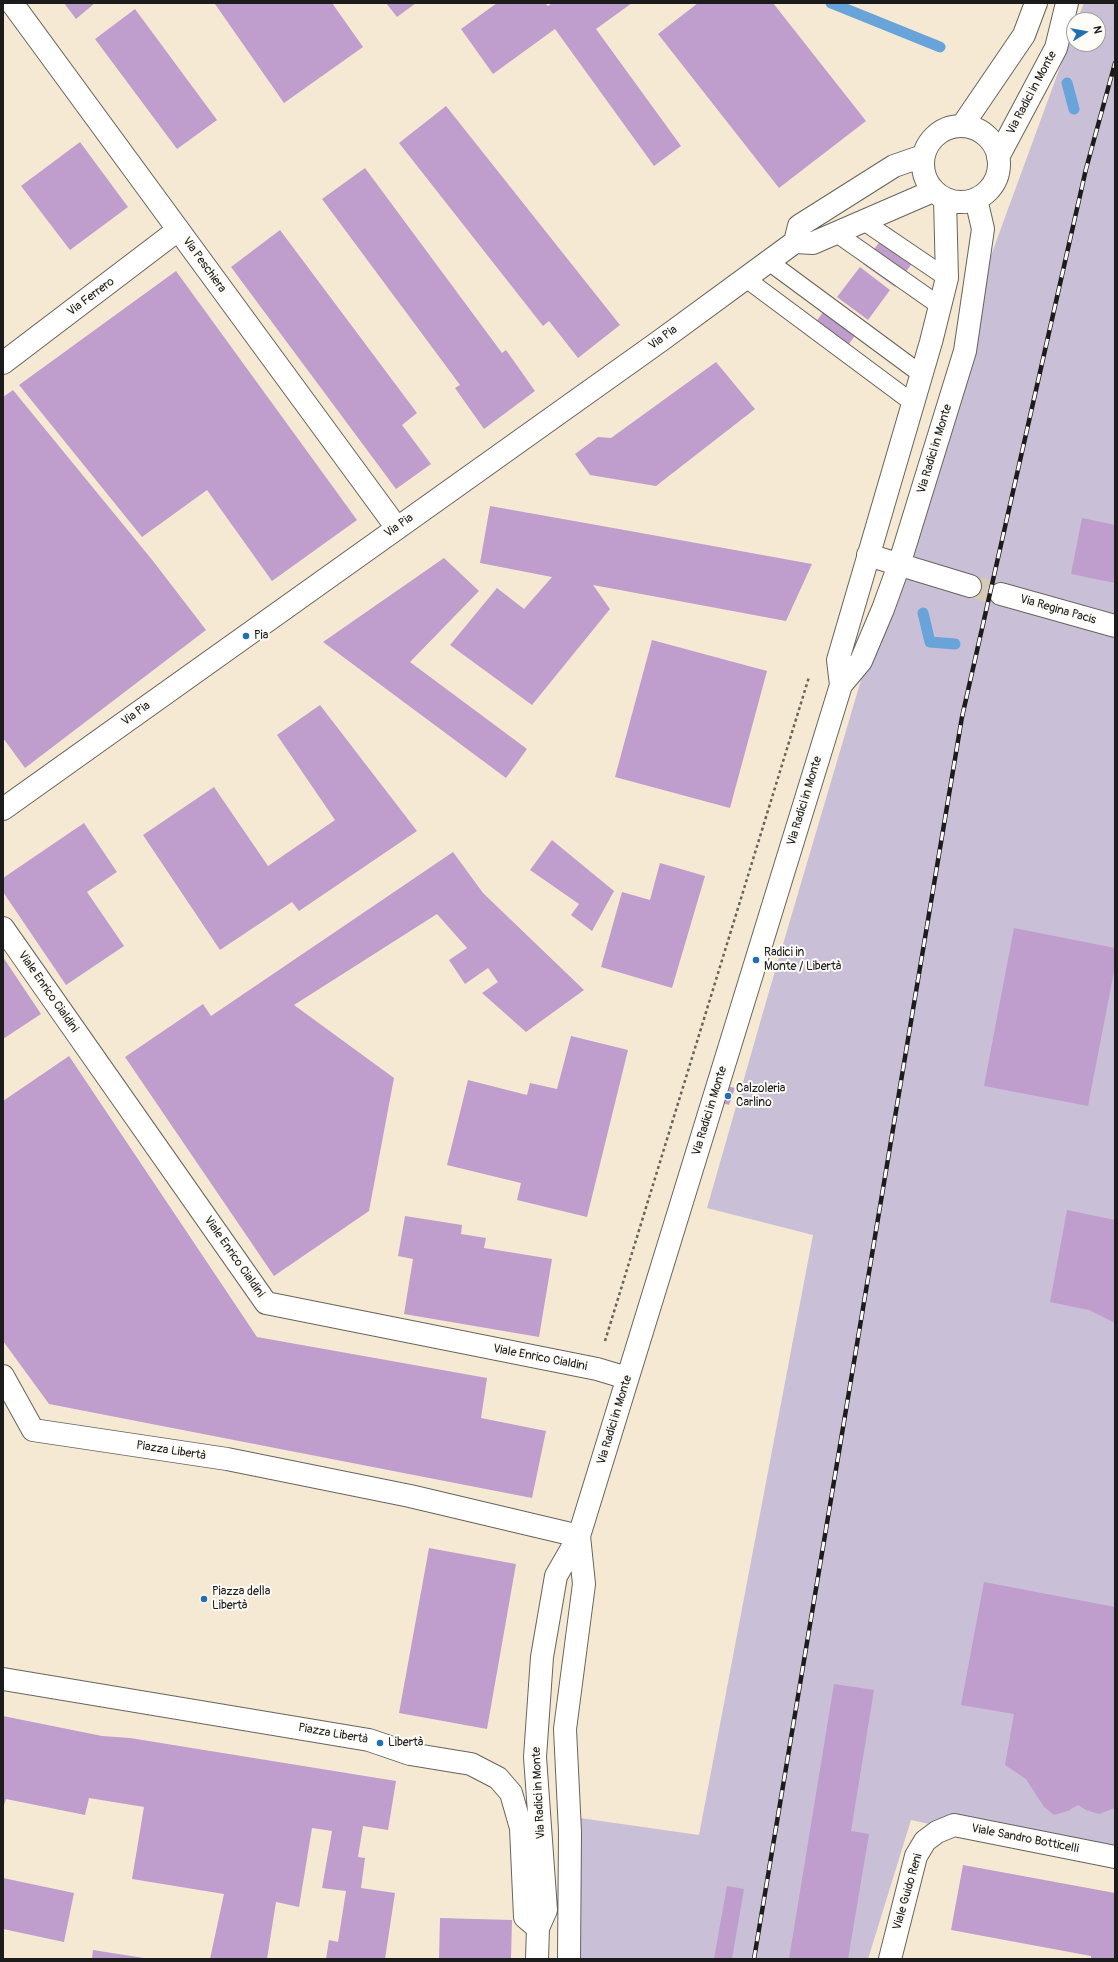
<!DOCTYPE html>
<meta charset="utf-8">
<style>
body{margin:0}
#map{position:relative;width:1118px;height:1962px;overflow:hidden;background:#f6e9d4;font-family:Pangolin,sans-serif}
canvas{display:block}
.frame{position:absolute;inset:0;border:4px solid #1c1c1c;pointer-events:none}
.north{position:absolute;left:1066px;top:12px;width:40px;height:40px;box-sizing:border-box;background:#fdfcf7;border:1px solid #a3a29f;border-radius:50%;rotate:79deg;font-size:11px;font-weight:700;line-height:16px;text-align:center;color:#1c1c1c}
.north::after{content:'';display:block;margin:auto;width:14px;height:18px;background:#1f6fb2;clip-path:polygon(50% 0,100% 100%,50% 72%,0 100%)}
</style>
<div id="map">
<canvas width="1118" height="1962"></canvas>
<div class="frame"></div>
<div class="north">N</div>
</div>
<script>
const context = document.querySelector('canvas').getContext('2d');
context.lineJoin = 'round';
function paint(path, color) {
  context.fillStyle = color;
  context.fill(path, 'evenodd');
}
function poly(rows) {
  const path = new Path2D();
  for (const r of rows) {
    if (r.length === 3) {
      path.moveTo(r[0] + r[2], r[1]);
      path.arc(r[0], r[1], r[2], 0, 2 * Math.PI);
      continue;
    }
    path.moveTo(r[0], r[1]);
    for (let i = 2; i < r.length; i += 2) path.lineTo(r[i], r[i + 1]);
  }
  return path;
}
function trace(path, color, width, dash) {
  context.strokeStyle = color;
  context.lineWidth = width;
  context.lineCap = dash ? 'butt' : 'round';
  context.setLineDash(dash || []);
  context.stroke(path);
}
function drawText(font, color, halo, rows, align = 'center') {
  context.font = font + ' Pangolin,sans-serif';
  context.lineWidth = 4;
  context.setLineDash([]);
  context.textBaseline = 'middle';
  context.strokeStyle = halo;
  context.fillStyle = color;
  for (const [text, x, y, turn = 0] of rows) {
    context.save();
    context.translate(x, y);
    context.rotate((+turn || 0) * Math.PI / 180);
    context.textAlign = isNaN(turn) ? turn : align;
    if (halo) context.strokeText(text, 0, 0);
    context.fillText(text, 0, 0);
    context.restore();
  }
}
paint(poly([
 [1084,3,1115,3,1115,1864,911,1820,868,1959,580,1959,580,1818,699,1835,813,1235,707,1208,768,995,967,321,1074,29,1074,44,1098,44,1098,20,1077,20]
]), '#c9bfd7');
trace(poly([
 [831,3,940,47],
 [1067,83,1074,109],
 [923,613,930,642,955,644]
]), '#68a4d9', 11);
paint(poly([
 [64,3,95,3,76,19],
 [216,3,332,3,363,47,284,103,215,4],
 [386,3,416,3,397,17],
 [497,3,545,3,548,6,552,3,632,3,596,29,681,146,654,166,555,29,493,74,461,29],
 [698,3,773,3,866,121,779,188,658,34],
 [135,9,217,120,177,149,95,39],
 [446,106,620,325,578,358,549,321,543,326,399,143],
 [80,142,128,207,70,250,21,186],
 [365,168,502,353,506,350,535,391,484,429,455,388,460,385,322,199],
 [890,228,921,251,895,287,863,264],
 [280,230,417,413,402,425,431,464,396,489,231,267],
 [860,267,890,290,868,320,837,297],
 [176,271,357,520,272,581,207,490,142,537,19,385],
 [832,300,864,323,839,358,807,334],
 [716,362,755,409,656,486,590,475,575,454,598,437,611,438],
 [13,390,153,561,206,630,25,768,3,738,3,397],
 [490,506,630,531,812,564,786,621,593,585,610,609,532,705,450,645,497,588,524,609,552,577,480,563],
 [1082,518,1115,525,1115,583,1071,574],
 [444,558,479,591,410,662,527,749,506,778,323,642],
 [652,640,767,671,730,808,615,777],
 [320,705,417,831,299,911,292,902,220,950,143,835,214,787,268,866,335,820,277,735],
 [84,823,117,872,87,892,124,946,66,985,3,892,3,878],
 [552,840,614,891,592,931,571,915,579,904,530,870],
 [453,852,483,893,584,990,526,1032,482,993,498,982,488,968,465,984,449,960,467,948,437,914,294,1005,394,1078,369,1211,274,1276,125,1057,203,1004,211,1016],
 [660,863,705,876,672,988,601,967,622,892,650,900],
 [1014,928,1115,948,1115,966,1088,1106,984,1086],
 [3,957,41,1014,3,1039],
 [571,1036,628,1050,587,1217,517,1200,521,1183,447,1165,468,1080,527,1095,530,1083,557,1089],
 [69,1056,257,1337,487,1378,481,1418,546,1431,532,1498,49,1404,3,1341,3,1101],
 [727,1086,735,1088,729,1105,722,1103],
 [1067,1210,1115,1220,1115,1323,1089,1310,1050,1302],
 [405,1216,462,1225,461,1234,486,1238,484,1248,552,1259,539,1337,404,1314,413,1259,398,1256],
 [429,1548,516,1564,487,1729,399,1713],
 [984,1582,1115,1607,1115,1808,1099,1814,1086,1810,1078,1805,1068,1811,1054,1815,1044,1807,1026,1779,1005,1765,1014,1714,961,1705],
 [834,1684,874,1690,851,1831,869,1834,848,1959,789,1959],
 [3,1716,102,1736,130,1738,396,1781,388,1830,363,1826,358,1857,365,1858,361,1888,395,1893,385,1959,326,1959,329,1940,338,1942,346,1891,322,1888,332,1831,312,1828,299,1907,276,1902,267,1959,210,1959,224,1894,132,1879,144,1807,89,1798,85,1815,6,1799,3,1808],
 [963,1865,1115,1893,1115,1959,1091,1959,1091,1956,951,1930],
 [3,1878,74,1893,64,1942,3,1929],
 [727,1886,744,1889,732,1959,714,1959],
 [440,1918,512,1920,511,1959,439,1959],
 [93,1950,144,1958,144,1959,92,1959]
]), '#bf9ecd');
trace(poly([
 [970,586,1001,594]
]), '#d5cab8', 22, [22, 11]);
const service = poly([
 [863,221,947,278],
 [836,233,940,306],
 [768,261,921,374],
 [745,278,913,403]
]);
const minor = poly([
 [12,3,397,528],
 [962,126,1024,35,1036,3],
 [961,164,38],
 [998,157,1056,48,1067,3],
 [795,242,813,243,933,191],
 [3,363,178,230],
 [868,555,970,586],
 [1001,594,1115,626],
 [841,685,838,660,931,342,947,278,945,199],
 [3,809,660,341,795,242,799,226,894,166,923,156],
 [3,928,266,1303,597,1369,627,1378],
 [3,1376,33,1430,227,1459,410,1496,579,1536],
 [3,1679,369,1740,410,1754,471,1764,498,1778,511,1793,521,1828,525,1917,538,1928],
 [537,1959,538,1928,546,1910,535,1757,542,1657,556,1576,579,1536,841,685,861,661,883,609,899,565,965,351,983,229,976,199],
 [569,1959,570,1832,565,1729,584,1584,579,1536],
 [890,1959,916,1856,925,1841,937,1832,954,1825,1115,1857]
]);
trace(service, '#68645c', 19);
trace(minor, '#68645c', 24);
trace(poly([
 [605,1341,809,677]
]), '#68645c', 2.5, [3, 3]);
trace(service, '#fff', 17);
trace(minor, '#fff', 22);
const rail = poly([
 [754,1959,962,717,1086,169,1115,63]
]);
trace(rail, '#1c1c1c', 4.5);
trace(rail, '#fdfcf7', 3, [9]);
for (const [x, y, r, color] of [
 [246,636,4,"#1f6fb2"],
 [756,960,4,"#1f6fb2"],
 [728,1096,4,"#1f6fb2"],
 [204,1599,4,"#1f6fb2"],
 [380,1743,4,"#1f6fb2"]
]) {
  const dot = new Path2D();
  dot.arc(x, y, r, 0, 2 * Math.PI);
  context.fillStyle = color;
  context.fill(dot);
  trace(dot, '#fdfcf7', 1.5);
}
drawText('12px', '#1c1c1c', '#fdfcf7', [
 ["Via Radici in Monte",1032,93,-62],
 ["Via Peschiera",204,265,54],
 ["Via Ferrero",91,297,-37],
 ["Via Pia",663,338,-36],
 ["Via Radici in Monte",935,449,-73],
 ["Via Pia",399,526,-35],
 ["Via Regina Pacis",1058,610,16],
 ["Via Pia",136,714,-36],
 ["Via Radici in Monte",805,801,-73],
 ["Viale Enrico Cialdini",48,992,55],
 ["Via Radici in Monte",710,1111,-73],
 ["Viale Enrico Cialdini",234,1257,55],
 ["Viale Enrico Cialdini",540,1358,11],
 ["Via Radici in Monte",615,1420,-73],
 ["Piazza Libertà",171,1451,9],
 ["Piazza Libertà",333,1734,10],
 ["Via Radici in Monte",539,1793,-93],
 ["Viale Sandro Botticelli",1025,1839,11],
 ["Viale Guido Reni",908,1892,-74]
]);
drawText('12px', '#1c1c1c', '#fdfcf7', [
 ["Pia",254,636],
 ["Radici in",764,953],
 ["Monte / Libertà",764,967],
 ["Calzoleria",736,1089],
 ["Carlino",736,1103],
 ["Piazza della",212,1592],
 ["Libertà",212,1606],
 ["Libertà",388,1743]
], 'left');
</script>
